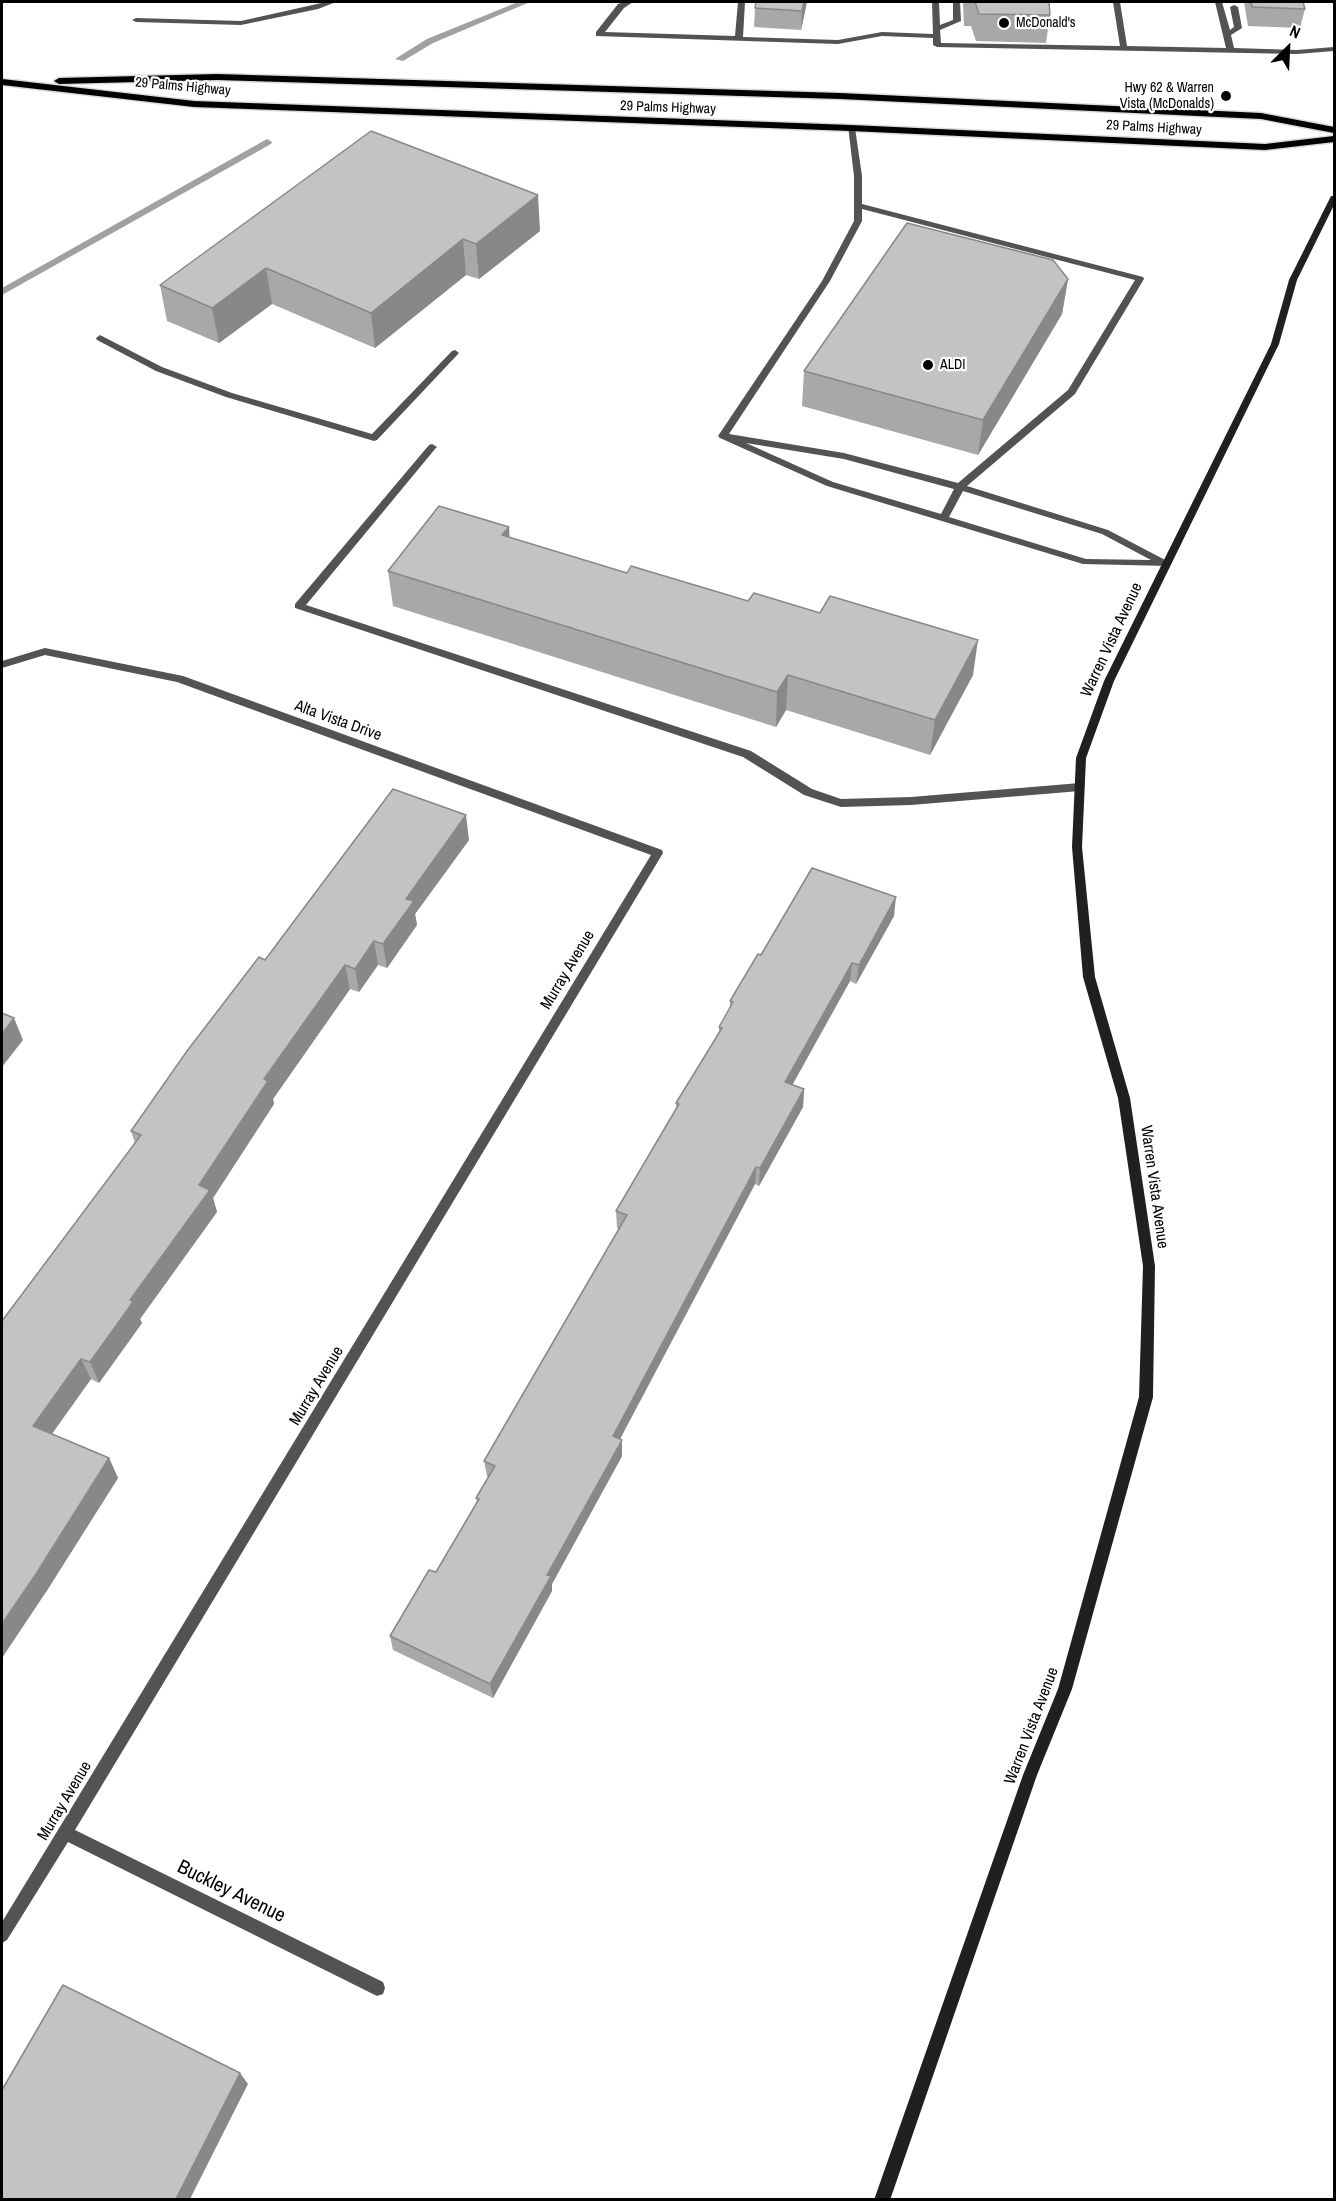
<!DOCTYPE html>
<style>
body{margin:0}
#map{position:relative;width:1336px;height:2201px;overflow:hidden;background:#fff;font-family:"Archivo Narrow",sans-serif}
canvas{display:block}
.frame{position:absolute;inset:0;border:3px solid #000;pointer-events:none}
.north{position:absolute;left:1258px;top:18px;width:60px;height:60px;-webkit-text-stroke:4px #fff;paint-order:stroke;rotate:24deg;font-size:16px;font-weight:700;line-height:24px;text-align:center;color:#000}
.north::after{content:'';display:block;margin:auto;width:21px;height:27px;background:#000;clip-path:polygon(50% 0,100% 100%,50% 72%,0 100%)}
</style>
<div id="map">
<canvas width="1336" height="2201"></canvas>
<div class="frame"></div>
<div class="north">N</div>
</div>
<script>
const context = document.querySelector('canvas').getContext('2d');
context.lineJoin = 'round';
function poly(rows) {
  const path = new Path2D();
  for (const r of rows) {
    path.moveTo(r[0], r[1]);
    for (let i = 2; i < r.length; i += 2) path.lineTo(r[i], r[i + 1]);
  }
  return path;
}
function paint(path, color) {
  context.fillStyle = color;
  context.fill(path, 'evenodd');
}
function trace(path, color, width, dash) {
  context.strokeStyle = color;
  context.lineWidth = width;
  context.lineCap = dash ? 'butt' : 'round';
  context.setLineDash(dash || []);
  context.stroke(path);
}
function drawText(font, color, halo, rows, align = 'center') {
  context.font = font + ' "Archivo Narrow",sans-serif';
  context.lineWidth = 4.5;
  context.setLineDash([]);
  context.textBaseline = 'middle';
  context.strokeStyle = halo;
  context.fillStyle = color;
  for (const [text, x, y, turn = 0] of rows) {
    context.save();
    context.translate(x, y);
    context.rotate((+turn || 0) * Math.PI / 180);
    context.textAlign = isNaN(turn) ? turn : align;
    if (halo) context.strokeText(text, 0, 0);
    context.fillText(text, 0, 0);
    context.restore();
  }
}
paint(poly([
 [518,2,530,2,433,43,403,61,395,59,427,39,518,2],
 [267,139,272,142,271,144,2,295,2,288,267,139]
]), '#a1a1a1');
const primary = poly([
 [217,74,840,93,1261,113,1334,127,1334,133,1261,119,840,99,217,80,59,84,54,81,59,78,217,74],
 [2,79,194,101,851,125,1265,144,1334,136,1334,142,1265,150,851,131,194,107,2,85,2,79]
]);
trace(primary, '#dbdbdb', 3);
paint(poly([
 [326,2,336,2,318,9,241,25,136,22,132,20,136,18,241,21,326,2],
 [624,2,633,2,624,8,605,32,735,36,738,2,745,2,743,37,838,40,882,32,933,34,932,2,939,2,940,25,953,20,953,2,960,2,961,21,940,30,941,43,1120,46,1113,2,1120,2,1127,46,1226,48,1215,2,1222,2,1230,30,1234,27,1230,7,1234,5,1238,7,1242,28,1231,35,1234,48,1297,50,1334,47,1334,51,1297,54,937,47,933,45,933,38,882,36,838,44,596,36,596,32,618,4,624,2],
 [848,126,855,128,862,176,862,204,1143,277,1144,279,1075,394,967,486,1108,530,1169,562,1169,566,1083,564,827,486,720,438,718,436,822,281,854,221,854,176,848,126],
 [862,209,1135,280,1068,390,958,483,844,453,729,434,830,281,862,221,862,209],
 [746,443,844,459,954,489,941,514,833,482,746,443],
 [963,491,1102,534,1151,560,1086,559,949,517,963,491],
 [100,335,162,367,232,393,372,434,452,351,455,350,459,353,377,440,374,441,226,397,156,371,97,340,96,338,100,335],
 [432,444,437,447,435,449,306,605,751,751,812,789,841,799,911,797,1080,783,1085,787,1080,791,911,805,841,807,804,795,743,757,295,608,295,604,429,445,432,444]
]), '#535353');
paint(poly([
 [45,648,183,676,662,850,663,853,75,1830,383,1982,385,1988,383,1994,377,1996,68,1842,7,1940,2,1943,2,1922,651,855,177,682,45,655,2,668,2,661,45,648]
]), '#535353');
paint(poly([
 [1331,196,1334,196,1334,205,1297,280,1279,344,1114,681,1086,758,1082,847,1095,977,1130,1098,1155,1266,1153,1397,1072,1689,1037,1775,890,2200,874,2200,1023,1775,1058,1689,1139,1397,1143,1266,1118,1098,1083,977,1072,847,1076,758,1104,681,1271,344,1289,280,1331,196]
]), '#202020');
paint(primary, '#000');
paint(poly([
 [807,2,801,30,754,27,755,8],
 [963,2,1049,2,1050,15,1046,43,976,41,971,26,964,26],
 [1244,2,1303,2,1305,9,1300,28,1248,26],
 [371,131,540,231,479,279,466,275,375,348,272,304,219,343,167,321,160,285],
 [1068,279,1062,314,978,455,802,406,804,371],
 [509,527,509,538,973,675,930,755,786,710,776,727,393,606,388,571],
 [469,840,415,914,417,925,387,968,378,965,359,992,350,989,273,1099,274,1104,213,1198,217,1212,140,1319,142,1323,99,1383,91,1379,52,1434,109,1458,118,1478,46,1592,2,1321,135,1143,131,1131,265,960],
 [894,916,856,984,850,981,792,1085,804,1089,803,1107,759,1186,755,1184,620,1439,622,1456,552,1584,552,1591,493,1698,393,1650,390,1636,436,1572,477,1502,476,1498,488,1477,487,1476,484,1461,619,1229,617,1228,616,1211,676,1109,676,1103,719,1033,719,1027,730,1008,730,1001,761,955]
]), '#a8a8a8');
paint(poly([
 [804,2,807,2,801,30,802,11],
 [538,195,540,231,479,279,476,244],
 [463,239,466,275,375,348,371,313],
 [266,268,272,304,219,343,212,308],
 [1068,279,1062,314,978,455,983,420],
 [509,527,511,562,502,535],
 [978,640,973,675,930,755,935,720],
 [788,675,786,710,776,727,777,692],
 [466,815,469,840,415,914,417,925,387,968,383,944,406,899],
 [896,897,894,916,856,984,859,965],
 [374,941,378,965,359,992,355,969],
 [852,963,850,981,784,1100,785,1082],
 [345,965,350,989,273,1099,274,1104,213,1198,217,1212,140,1319,142,1323,99,1383,90,1362,264,1079],
 [14,1018,23,1040,2,1067,2,1034],
 [804,1089,803,1107,759,1186,760,1168],
 [756,1167,755,1184,613,1452,613,1436],
 [81,1359,91,1379,43,1446,33,1426],
 [622,1440,622,1456,552,1584,552,1591,493,1698,490,1684,547,1575],
 [109,1458,118,1478,46,1592,2,1658,2,1624],
 [240,2073,248,2084,190,2199,176,2199]
]), '#888');
const building = poly([
 [756,2,804,2,802,11,755,8,756,2],
 [975,2,1049,2,1050,15,979,14,975,2],
 [1251,2,1303,2,1305,9,1252,7,1251,2],
 [371,131,538,195,476,244,463,239,371,313,266,268,212,308,160,285,371,131],
 [907,223,1053,260,1068,279,983,420,804,371,907,223],
 [439,506,509,527,502,535,627,573,631,566,748,601,754,593,820,613,830,596,978,640,935,720,788,675,777,692,388,571,439,506],
 [393,789,466,815,406,899,414,901,383,944,374,941,355,969,345,965,264,1079,268,1081,199,1185,210,1190,130,1300,133,1302,90,1362,81,1359,33,1426,109,1458,36,1574,2,1624,2,1321,141,1135,131,1131,187,1051,259,957,265,960,393,789],
 [812,868,896,897,859,965,852,963,785,1082,804,1089,760,1168,756,1167,613,1436,622,1440,547,1575,551,1576,490,1684,390,1636,429,1570,436,1572,479,1499,476,1498,495,1466,484,1461,627,1215,616,1211,679,1104,676,1103,722,1028,719,1027,733,1002,730,1001,758,954,761,955,812,868],
 [2,1013,14,1018,2,1034,2,1013],
 [63,1985,240,2073,176,2199,2,2199,2,2090,63,1985]
]);
paint(building, '#c3c3c3');
trace(building, '#888', 1.5);
for (const [x, y, r, color] of [
 [1004,23,6,"#000"],
 [1226,96,6,"#000"],
 [928,365,6,"#000"]
]) {
  const dot = new Path2D();
  dot.arc(x, y, r, 0, 2 * Math.PI);
  context.fillStyle = color;
  context.fill(dot);
  trace(dot, '#fff', 2);
}
drawText('14px', '#000', '#fff', [
 ["McDonald's",1016,23],
 ["Hwy 62 & Warren",1214,88,"right"],
 ["Vista (McDonalds)",1214,104,"right"],
 ["ALDI",940,365]
], 'left');
drawText('14px', '#000', '#fff', [
 ["29 Palms Highway",183,87,5],
 ["29 Palms Highway",668,108,2],
 ["29 Palms Highway",1154,128,3]
]);
drawText('16px', '#000', '#fff', [
 ["Warren Vista Avenue",1112,640,-65],
 ["Alta Vista Drive",338,721,20],
 ["Murray Avenue",568,970,-59],
 ["Warren Vista Avenue",1154,1187,82],
 ["Murray Avenue",317,1386,-59],
 ["Warren Vista Avenue",1032,1726,-69],
 ["Murray Avenue",65,1801,-59]
]);
drawText('20px', '#000', '#fff', [
 ["Buckley Avenue",231,1892,26]
]);
</script>
